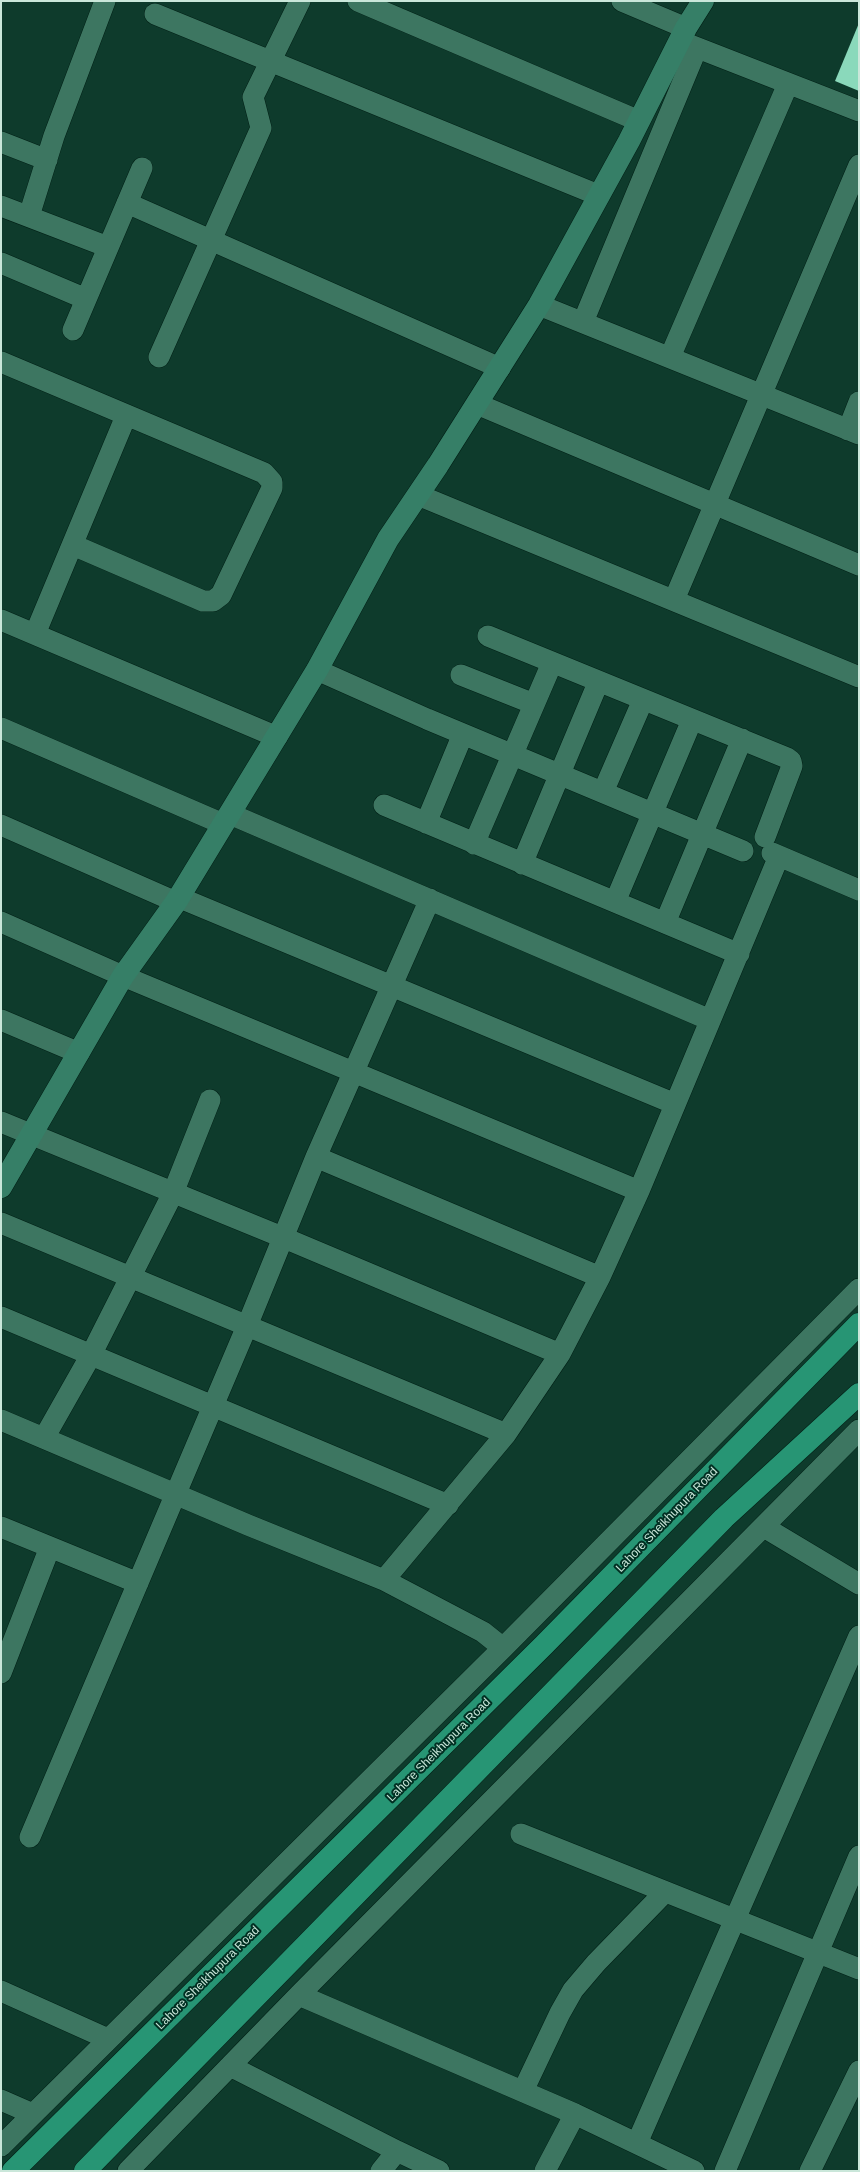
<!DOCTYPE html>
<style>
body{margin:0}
#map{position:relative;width:860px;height:2172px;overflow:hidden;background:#0e3b2c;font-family:Helvetica,sans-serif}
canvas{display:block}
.frame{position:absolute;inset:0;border:2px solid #cae7da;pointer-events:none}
</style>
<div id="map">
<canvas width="860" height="2172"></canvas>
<div class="frame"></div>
</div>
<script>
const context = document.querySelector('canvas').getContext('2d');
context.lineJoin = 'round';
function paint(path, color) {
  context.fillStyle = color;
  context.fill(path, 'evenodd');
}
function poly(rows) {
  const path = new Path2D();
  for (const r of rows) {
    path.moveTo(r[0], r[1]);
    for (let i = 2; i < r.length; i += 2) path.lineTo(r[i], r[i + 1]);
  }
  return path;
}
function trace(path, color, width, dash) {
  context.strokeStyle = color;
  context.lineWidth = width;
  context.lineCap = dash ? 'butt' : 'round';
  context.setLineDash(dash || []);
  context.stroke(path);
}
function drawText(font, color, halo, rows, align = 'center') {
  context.font = font + ' Helvetica,sans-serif';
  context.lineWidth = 4;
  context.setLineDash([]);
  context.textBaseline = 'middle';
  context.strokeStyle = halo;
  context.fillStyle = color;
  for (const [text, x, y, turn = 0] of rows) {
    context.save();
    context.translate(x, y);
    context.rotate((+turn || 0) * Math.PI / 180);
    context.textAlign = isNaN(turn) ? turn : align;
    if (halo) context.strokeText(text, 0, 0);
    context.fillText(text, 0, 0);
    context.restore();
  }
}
paint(poly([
 [859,23,859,91,835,81]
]), '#8ad9bb');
const street = poly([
 [358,1,639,121],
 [622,1,686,28],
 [155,14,598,195],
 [685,43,859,111],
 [1,142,47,160],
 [127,203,500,368],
 [1,206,108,247],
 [29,216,54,136,105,1],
 [1,263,86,299],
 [539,305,859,434],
 [583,322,697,48],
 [73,330,142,168],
 [159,357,261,128,253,97,300,1],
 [670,357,788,84],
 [1,362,264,473,272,482,272,488,221,595,213,601,203,601,73,545],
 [477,404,859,565],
 [848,430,859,402],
 [418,495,859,677],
 [674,600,859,165],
 [1,620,277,737],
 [35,634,126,416],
 [488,636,787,758,791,761,792,766,765,837],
 [317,670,427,719,743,851],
 [461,675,534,704],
 [1,728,223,824],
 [603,792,643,700],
 [384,805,739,954],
 [230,814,710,1020],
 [426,823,463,734],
 [1,825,176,902],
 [474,844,552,663],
 [772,853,859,890],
 [522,864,598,683],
 [178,897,675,1104],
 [615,902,692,720],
 [1,922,123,976,639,1191],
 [665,923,742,739],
 [1,1020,79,1053],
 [1,1122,282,1237,560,1354],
 [316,1157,600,1277],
 [1,1223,506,1434],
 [1,1317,448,1505],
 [1,1420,248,1525,384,1580,483,1632,503,1648],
 [44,1438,91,1355,173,1193,210,1100],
 [1,1527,138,1583],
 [764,1527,859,1584],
 [384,1580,506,1434,560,1354,600,1277,639,1191,779,856],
 [1,1673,50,1547],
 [521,1834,859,1969],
 [30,1837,247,1326,316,1157,430,899],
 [1,1991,108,2039],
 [299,1995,575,2114,694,2171],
 [230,2066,397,2151,381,2171],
 [523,2091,560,2013,573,1990,596,1963,665,1892],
 [1,2100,33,2114],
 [637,2143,859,1636],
 [1,2146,503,1648,859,1289],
 [397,2151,439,2171],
 [128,2171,299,1995,859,1430],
 [545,2171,575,2114],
 [725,2171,859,1856],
 [810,2171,859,2071]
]);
const secondary = poly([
 [1,1187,123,976,176,902,317,670,388,539,438,465,539,305,629,141,686,28,703,1]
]);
const highway = poly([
 [13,2171,544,1645,859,1324],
 [85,2171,724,1518,859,1394]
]);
trace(street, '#022016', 22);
trace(secondary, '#022016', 23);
trace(highway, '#022016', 23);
trace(street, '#3d7661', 21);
trace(secondary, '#367f67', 22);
trace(highway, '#279574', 22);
drawText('12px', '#cae7da', '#013023', [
 ["Lahore Sheikhupura Road",667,1520,-46],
 ["Lahore Sheikhupura Road",439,1750,-45],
 ["Lahore Sheikhupura Road",208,1978,-45]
]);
</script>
